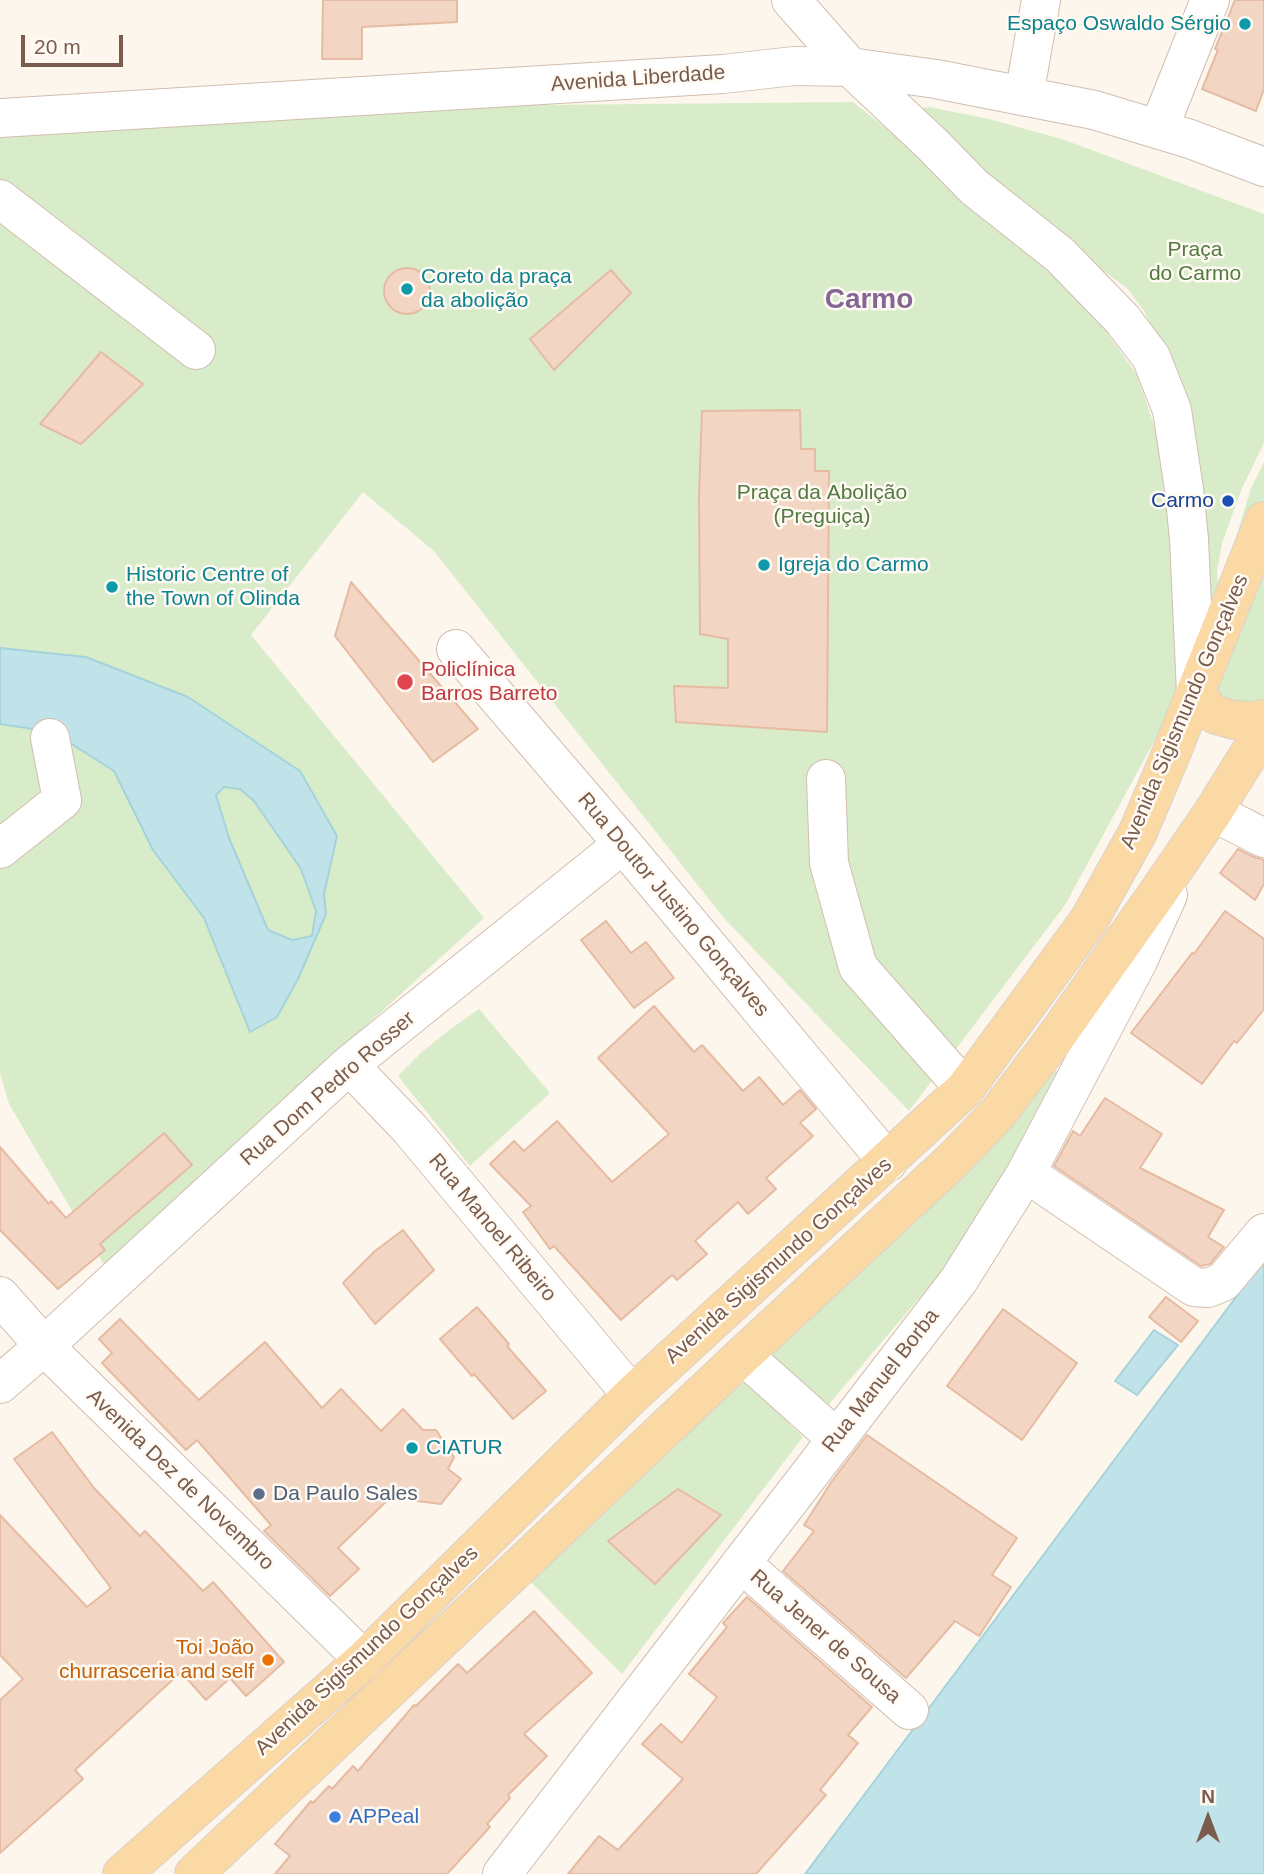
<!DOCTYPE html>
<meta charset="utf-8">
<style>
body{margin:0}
#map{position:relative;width:1264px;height:1874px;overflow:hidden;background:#fdf6ec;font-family:Arial,sans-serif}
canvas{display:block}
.north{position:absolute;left:1173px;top:1783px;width:70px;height:70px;-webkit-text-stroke:5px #fffaf3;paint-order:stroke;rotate:0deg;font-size:19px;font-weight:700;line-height:28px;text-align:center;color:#7a5c4d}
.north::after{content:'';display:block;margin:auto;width:24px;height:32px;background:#7a5c4d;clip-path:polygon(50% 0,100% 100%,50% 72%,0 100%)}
.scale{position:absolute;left:21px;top:35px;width:102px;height:32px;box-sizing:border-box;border:4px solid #7a5c4d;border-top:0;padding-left:9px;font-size:21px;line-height:24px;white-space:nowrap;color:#7a5c4d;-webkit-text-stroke:5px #fffaf3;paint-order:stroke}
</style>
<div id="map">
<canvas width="1264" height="1874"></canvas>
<div class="north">N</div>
<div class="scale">20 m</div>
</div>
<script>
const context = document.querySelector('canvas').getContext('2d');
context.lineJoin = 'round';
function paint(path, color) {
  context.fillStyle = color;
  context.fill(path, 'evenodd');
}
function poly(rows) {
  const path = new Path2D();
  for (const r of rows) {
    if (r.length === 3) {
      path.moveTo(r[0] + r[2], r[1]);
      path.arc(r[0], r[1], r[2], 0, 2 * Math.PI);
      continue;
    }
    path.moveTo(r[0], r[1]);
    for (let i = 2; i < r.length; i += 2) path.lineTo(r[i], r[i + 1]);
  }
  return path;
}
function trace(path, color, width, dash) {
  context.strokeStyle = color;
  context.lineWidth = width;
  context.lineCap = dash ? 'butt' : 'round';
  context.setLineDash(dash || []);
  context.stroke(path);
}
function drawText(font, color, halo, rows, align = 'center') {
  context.font = font + ' Arial,sans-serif';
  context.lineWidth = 5;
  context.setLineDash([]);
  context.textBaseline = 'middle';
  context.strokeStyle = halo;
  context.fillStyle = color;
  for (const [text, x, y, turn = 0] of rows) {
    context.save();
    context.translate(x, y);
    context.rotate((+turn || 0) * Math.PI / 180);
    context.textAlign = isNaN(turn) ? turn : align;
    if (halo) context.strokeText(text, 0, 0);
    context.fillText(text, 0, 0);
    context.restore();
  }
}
paint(poly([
 [853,102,1063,270,1137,375,1180,502,1176,701,1065,905,909,1111,723,917,434,551,363,492,251,635,484,918,104,1265,9,1104,0,1073,0,131,439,106],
 [929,107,989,119,1062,139,1264,214,1264,443,1242,488,1222,543,1217,572,1219,594,1251,488,1264,462,1264,726,1214,716,1209,618,1174,372,1144,311,1128,289,1102,270,1062,247,919,112,923,108],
 [479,1009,550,1093,470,1166,398,1076,422,1052,448,1031],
 [1050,1071,1061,1072,1062,1083,959,1251,819,1416,757,1356],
 [745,1381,803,1437,622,1674,525,1576]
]), '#d8ecc9');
const water = poly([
 [0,648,86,657,188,697,300,771,337,836,324,894,326,914,298,979,277,1017,250,1032,204,918,153,850,114,771,53,732,0,724,0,648],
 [224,787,240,789,254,801,301,869,316,911,312,936,292,940,268,930,229,838,216,795,224,787],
 [1264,1262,1264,1874,805,1874,1248,1281,1264,1262],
 [1154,1330,1178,1345,1137,1395,1115,1381,1154,1330]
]);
paint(water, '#bfe3e8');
trace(water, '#a5d3da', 2);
const building = poly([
 [323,0,457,0,457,22,362,27,362,59,322,59,323,0],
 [1235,0,1264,0,1264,89,1256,111,1202,89,1218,50,1215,49,1235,0],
 [407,291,23],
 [611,270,631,293,554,370,530,339,611,270],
 [101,352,143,384,81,444,40,424,101,352],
 [800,410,801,449,815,449,815,471,829,471,827,732,676,722,674,686,728,688,728,639,700,634,699,496,702,411,800,410],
 [351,582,478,729,433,762,335,636,351,582],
 [1238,849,1254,857,1264,860,1264,884,1255,900,1220,873,1238,849],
 [1225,911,1264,939,1264,1009,1237,1043,1234,1041,1202,1084,1131,1033,1192,953,1194,954,1225,911],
 [606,921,631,953,646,942,674,978,634,1008,581,940,606,921],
 [654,1006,694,1052,702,1045,743,1091,759,1077,783,1105,800,1090,816,1109,800,1123,813,1136,766,1178,776,1189,748,1214,738,1202,695,1241,707,1254,677,1280,672,1275,621,1320,554,1246,550,1249,523,1212,531,1206,490,1164,514,1141,524,1151,557,1121,612,1182,669,1134,598,1058,654,1006],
 [1105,1098,1162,1134,1140,1168,1224,1210,1208,1237,1224,1247,1210,1264,1201,1266,1054,1166,1073,1131,1080,1136,1105,1098],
 [164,1133,192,1165,100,1244,105,1250,58,1289,0,1230,0,1147,49,1204,51,1201,66,1218,164,1133],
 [403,1230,434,1270,375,1324,343,1283,375,1251,403,1230],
 [1166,1297,1198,1321,1181,1342,1149,1317,1166,1297],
 [477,1307,509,1344,507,1346,546,1391,513,1419,474,1374,472,1376,440,1339,477,1307],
 [1003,1309,1077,1363,1022,1440,947,1386,1003,1309],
 [120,1319,199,1400,265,1342,322,1408,341,1389,381,1431,403,1409,423,1430,436,1430,454,1457,448,1469,461,1479,441,1504,401,1499,395,1493,338,1548,359,1569,330,1596,264,1531,271,1525,197,1440,186,1450,102,1363,112,1353,99,1339,120,1319],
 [52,1432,94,1488,140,1536,145,1531,203,1591,213,1582,284,1662,246,1696,230,1678,206,1700,181,1672,75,1770,83,1779,0,1853,0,1700,23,1679,0,1655,0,1515,87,1607,111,1588,14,1459,52,1432],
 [867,1435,1017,1538,992,1575,1011,1587,979,1636,955,1621,906,1678,783,1571,814,1531,804,1525,832,1481,867,1435],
 [678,1489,721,1515,655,1584,608,1541,678,1489],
 [747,1597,872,1707,848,1735,858,1743,820,1790,826,1795,756,1874,568,1874,599,1836,618,1850,683,1779,642,1744,661,1724,682,1743,717,1697,689,1674,727,1627,723,1623,747,1597],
 [534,1611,592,1673,524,1734,547,1756,508,1795,510,1798,487,1824,490,1827,447,1874,275,1874,290,1856,275,1844,311,1801,313,1803,329,1786,332,1789,353,1766,358,1771,414,1705,416,1706,458,1664,467,1673,534,1611]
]);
paint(building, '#f3d5c3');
trace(building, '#e6bba3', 2);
const minor = poly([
 [791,0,850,67,932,144,974,187,1060,255,1123,320,1151,357,1172,410,1184,489,1189,539,1196,693],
 [1024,96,1041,0],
 [0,118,723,74,794,66,850,67,936,79,1094,110,1190,139,1264,167],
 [1159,128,1210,0],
 [0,199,196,350],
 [456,649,623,844,888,1162],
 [826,779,829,863,858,967,965,1089],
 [1213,812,1264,838],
 [0,849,62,800,50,738],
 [349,1065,410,1129,632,1395],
 [1026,1173,1194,1287,1208,1288,1223,1282,1264,1233],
 [0,1296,44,1346,364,1660],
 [743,1355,837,1439],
 [0,1384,44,1346,349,1065,623,844],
 [741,1563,909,1710],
 [502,1874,959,1280,1026,1173,1138,961,1168,895]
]);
const major = poly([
 [1196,693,1209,711,1216,715,1234,720,1254,721,1264,719],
 [122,1874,364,1660,632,1395,965,1089,1089,920,1138,832,1171,754,1264,521],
 [194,1874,743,1355,952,1161,998,1113,1052,1042,1159,891,1213,812,1264,730]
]);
trace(minor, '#d1beb0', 40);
trace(major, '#dad1cd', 40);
trace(minor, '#fff', 38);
trace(major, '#fbd9a5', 38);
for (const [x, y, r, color] of [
 [1245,24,7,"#0f9aa8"],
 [407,289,7,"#0f9aa8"],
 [1228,501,7,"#1a4fb4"],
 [764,565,7,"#0f9aa8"],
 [112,587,7,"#0f9aa8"],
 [405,682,9,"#e0444e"],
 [412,1448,7,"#0f9aa8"],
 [259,1494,7,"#5c6f8a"],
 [268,1660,7,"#e8710a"],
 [335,1817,7,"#3f7fe0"]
]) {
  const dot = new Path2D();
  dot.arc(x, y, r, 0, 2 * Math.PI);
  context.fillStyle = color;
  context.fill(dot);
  trace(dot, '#fffaf3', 2.5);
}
drawText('21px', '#0d838f', '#fffaf3', [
 ["Espaço Oswaldo Sérgio",1231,24,"right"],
 ["Coreto da praça",421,277],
 ["da abolição",421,301],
 ["Igreja do Carmo",778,565],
 ["Historic Centre of",126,575],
 ["the Town of Olinda",126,599],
 ["CIATUR",426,1448]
], 'left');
drawText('21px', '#7a5c4d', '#fffaf3', [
 ["Avenida Liberdade",638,79,-4],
 ["Avenida Sigismundo Gonçalves",1185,712,-67],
 ["Rua Doutor Justino Gonçalves",673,905,50],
 ["Rua Dom Pedro Rosser",328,1089,-41],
 ["Rua Manoel Ribeiro",492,1228,50],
 ["Avenida Sigismundo Gonçalves",779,1261,-42],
 ["Rua Manuel Borba",881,1381,-52],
 ["Avenida Dez de Novembro",180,1480,44],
 ["Rua Jener de Sousa",825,1637,41],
 ["Avenida Sigismundo Gonçalves",367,1651,-43]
]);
drawText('21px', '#537a41', '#fffaf3', [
 ["Praça",1195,250],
 ["do Carmo",1195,274],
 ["Praça da Abolição",822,493],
 ["(Preguiça)",822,517]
]);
drawText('21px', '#164399', '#fffaf3', [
 ["Carmo",1214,501]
], 'right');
drawText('21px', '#be3a42', '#fffaf3', [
 ["Policlínica",421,670],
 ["Barros Barreto",421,694]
], 'left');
drawText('21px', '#4e5e75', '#fffaf3', [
 ["Da Paulo Sales",273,1494]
], 'left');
drawText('21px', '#c56008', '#fffaf3', [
 ["Toi João",254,1648],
 ["churrasceria and self",254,1672]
], 'right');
drawText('21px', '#366cbe', '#fffaf3', [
 ["APPeal",349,1817]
], 'left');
drawText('bold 28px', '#846695', '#fffaf3', [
 ["Carmo",869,300]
]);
</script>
